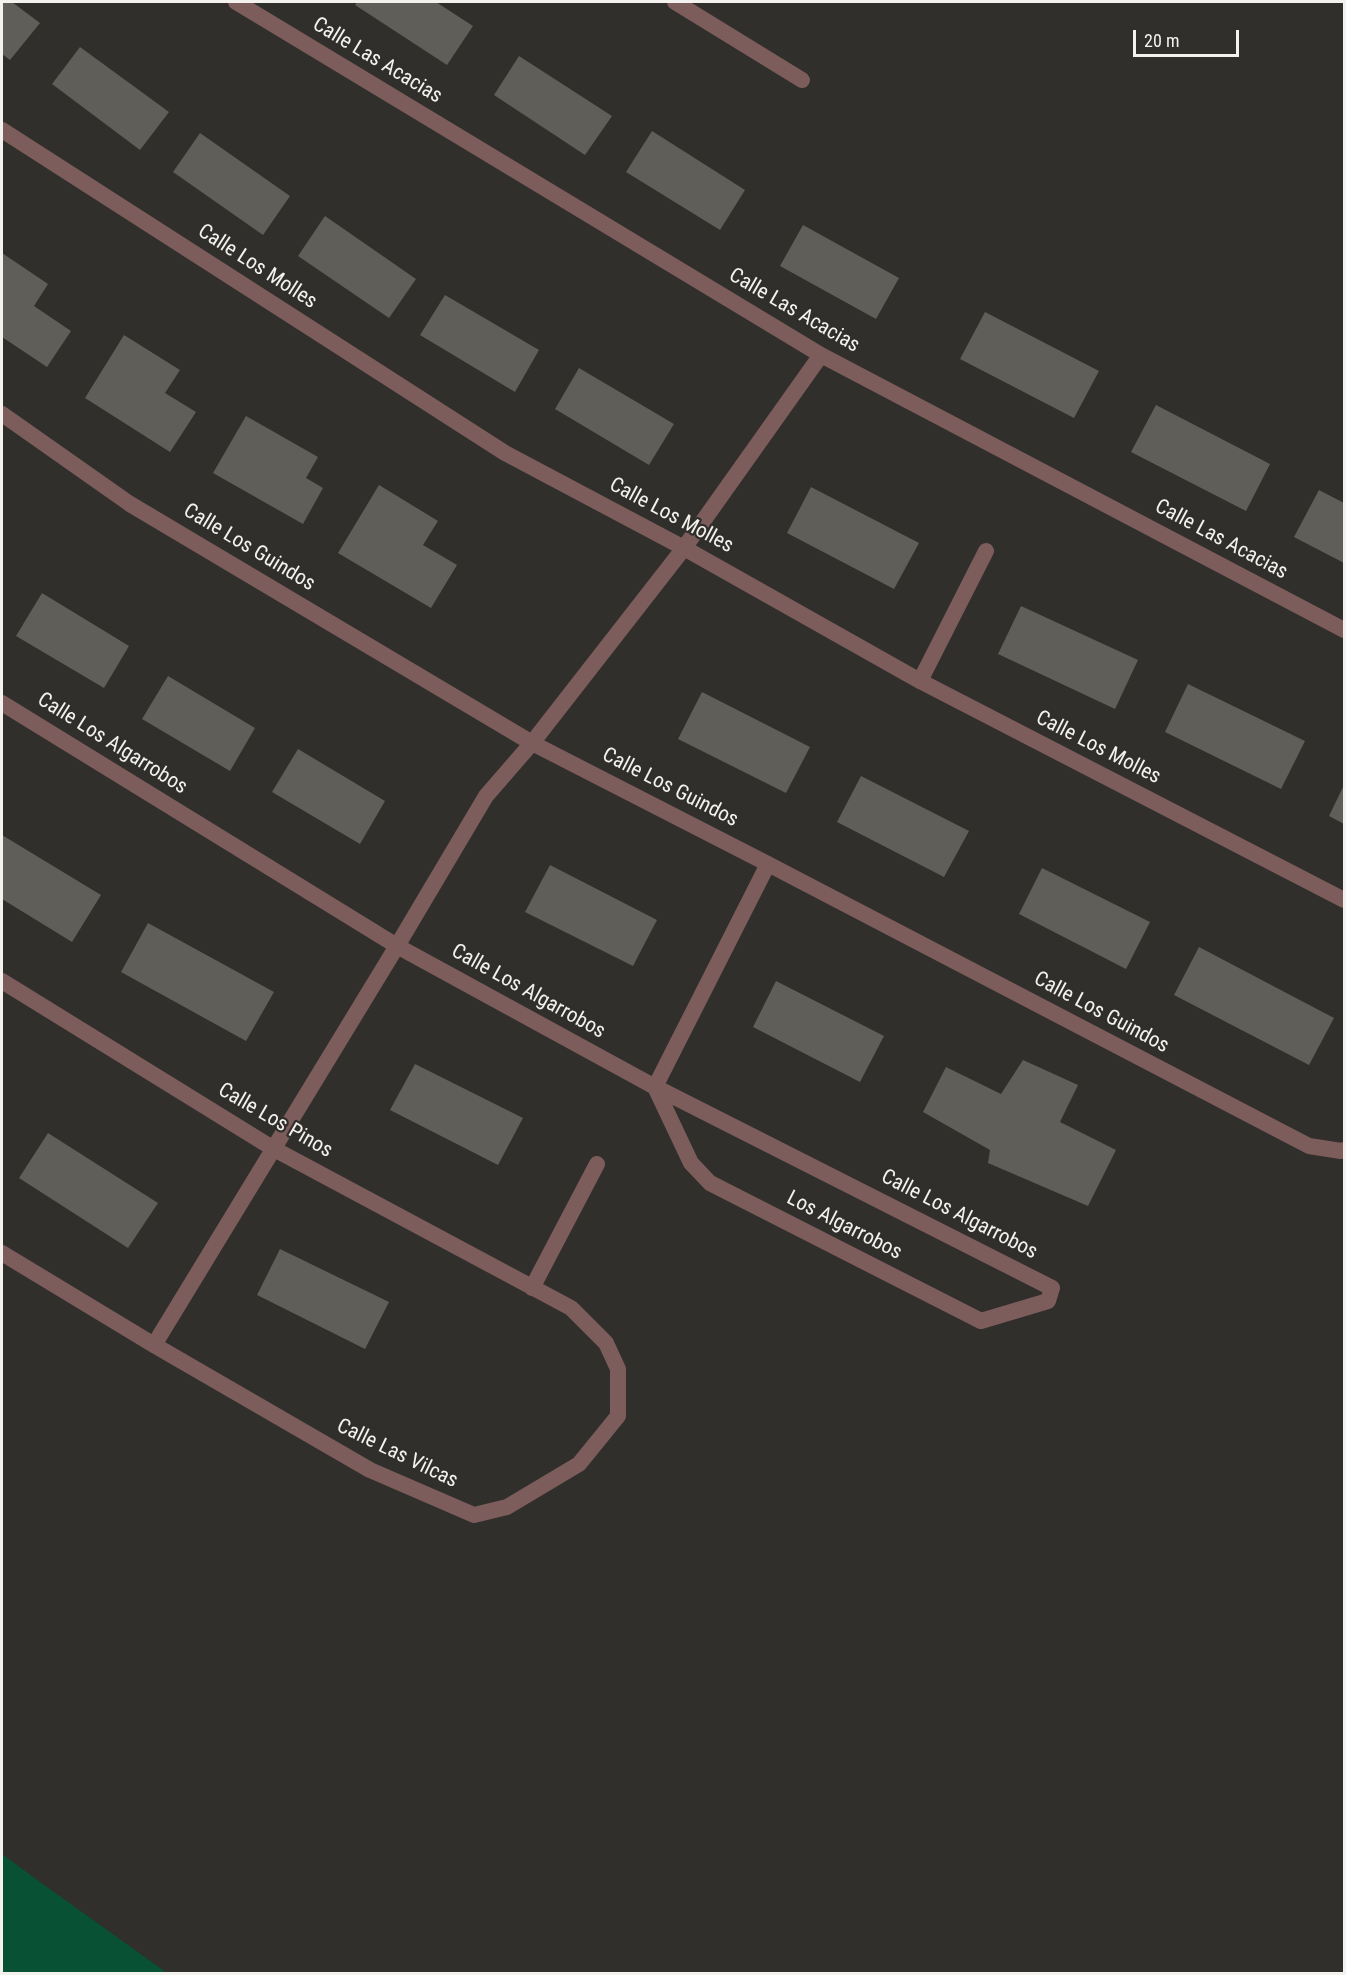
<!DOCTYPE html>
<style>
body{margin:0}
#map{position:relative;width:1346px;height:1975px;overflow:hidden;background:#302f2b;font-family:"Roboto Condensed",sans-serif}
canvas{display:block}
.frame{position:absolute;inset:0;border:3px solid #f3f2ef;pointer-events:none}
.scale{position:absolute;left:1133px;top:30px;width:106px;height:27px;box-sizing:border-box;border:3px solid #f3f2ef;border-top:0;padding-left:8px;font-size:18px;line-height:21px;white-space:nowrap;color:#f3f2ef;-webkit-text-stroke:4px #302f2b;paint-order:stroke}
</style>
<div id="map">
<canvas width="1346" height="1975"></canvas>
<div class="frame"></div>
<div class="scale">20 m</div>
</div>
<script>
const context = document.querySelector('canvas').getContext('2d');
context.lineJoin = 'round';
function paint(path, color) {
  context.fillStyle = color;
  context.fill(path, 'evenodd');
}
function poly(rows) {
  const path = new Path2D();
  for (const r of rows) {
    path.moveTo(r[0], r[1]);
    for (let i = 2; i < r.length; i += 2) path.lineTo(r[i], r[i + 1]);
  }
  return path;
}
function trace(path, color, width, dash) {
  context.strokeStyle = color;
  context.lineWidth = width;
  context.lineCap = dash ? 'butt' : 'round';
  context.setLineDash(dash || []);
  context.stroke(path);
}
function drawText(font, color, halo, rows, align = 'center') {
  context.font = font + ' "Roboto Condensed",sans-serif';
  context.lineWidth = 4.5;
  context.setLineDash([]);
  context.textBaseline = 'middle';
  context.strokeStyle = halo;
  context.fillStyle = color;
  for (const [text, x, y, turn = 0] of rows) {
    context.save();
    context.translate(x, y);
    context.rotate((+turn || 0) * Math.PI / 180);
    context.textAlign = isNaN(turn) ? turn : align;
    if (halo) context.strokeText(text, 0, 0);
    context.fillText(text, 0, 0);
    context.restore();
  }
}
paint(poly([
 [2,1854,29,1874,167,1973,2,1973]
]), '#095135');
paint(poly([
 [2,2,12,2,40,23,10,60,2,54],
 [357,2,436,2,473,26,447,65,355,5],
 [80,47,169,112,140,150,52,84],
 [519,56,612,116,585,155,494,95],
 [652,131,745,190,720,230,626,172],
 [200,133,290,196,263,235,173,172],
 [325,216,416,279,389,318,298,256],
 [803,225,899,278,876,319,780,266],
 [2,253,48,284,34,306,71,331,47,367,2,337],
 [445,295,539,350,515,392,420,335],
 [985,312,1099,371,1074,418,960,359],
 [124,335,180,370,165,393,196,412,170,452,85,398],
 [579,368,674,424,649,465,555,409],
 [1156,405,1270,464,1246,511,1131,452],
 [246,416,318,457,306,478,323,488,303,524,213,473],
 [379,485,438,521,423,545,457,565,431,608,338,553],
 [811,487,919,543,894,589,787,533],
 [1319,490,1344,503,1344,563,1294,537],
 [42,593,129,646,104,688,16,636],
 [1021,606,1138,660,1115,709,998,654],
 [168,676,255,728,230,771,142,719],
 [1188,684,1305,741,1281,789,1165,732],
 [702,692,810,747,786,793,678,739],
 [298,749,385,801,360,844,272,792],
 [861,776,969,831,944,877,837,822],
 [1344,785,1344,824,1329,816],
 [2,835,101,895,72,942,2,899],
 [550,865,657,920,633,966,525,912],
 [1042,868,1150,922,1126,969,1019,914],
 [148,923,274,992,246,1041,121,972],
 [1199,947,1334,1018,1309,1065,1174,995],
 [776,981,884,1036,860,1082,753,1027],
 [1023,1060,1078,1085,1060,1122,1116,1150,1088,1206,988,1163,990,1150,923,1112,946,1067,1001,1094],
 [415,1064,523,1118,498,1165,390,1110],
 [48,1133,158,1203,128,1248,19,1178],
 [280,1249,389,1302,365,1349,257,1295]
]), '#605e59');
trace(poly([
 [236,2,821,355,1344,630],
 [675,2,802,80],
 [2,130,505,453,684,548,920,681,1344,900],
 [2,414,130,504,532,743,768,864,1309,1146,1341,1151,1344,1150],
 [920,681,986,551],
 [2,703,397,946,655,1087,1052,1288,1048,1301,981,1321,710,1183,691,1163,655,1087,768,864],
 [2,981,274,1149,571,1308,606,1343,618,1369,618,1416,579,1464,507,1507,474,1515,370,1470,154,1345,2,1253],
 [532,1288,597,1164],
 [154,1345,397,946,486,796,532,743,684,548,821,355]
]), '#7d5c5c', 16);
drawText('21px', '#f3f2ef', '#302f2b', [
 ["Calle Las Acacias",377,61,31],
 ["Calle Los Molles",257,267,33],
 ["Calle Las Acacias",794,311,30],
 ["Calle Los Molles",671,516,28],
 ["Calle Las Acacias",1221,540,28],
 ["Calle Los Guindos",249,548,31],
 ["Calle Los Algarrobos",112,744,32],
 ["Calle Los Molles",1098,748,27],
 ["Calle Los Guindos",670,788,27],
 ["Calle Los Algarrobos",528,992,29],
 ["Calle Los Guindos",1101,1013,28],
 ["Calle Los Pinos",275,1121,30],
 ["Calle Los Algarrobos",959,1215,27],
 ["Los Algarrobos",844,1226,27],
 ["Calle Las Vilcas",397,1454,26]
]);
</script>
